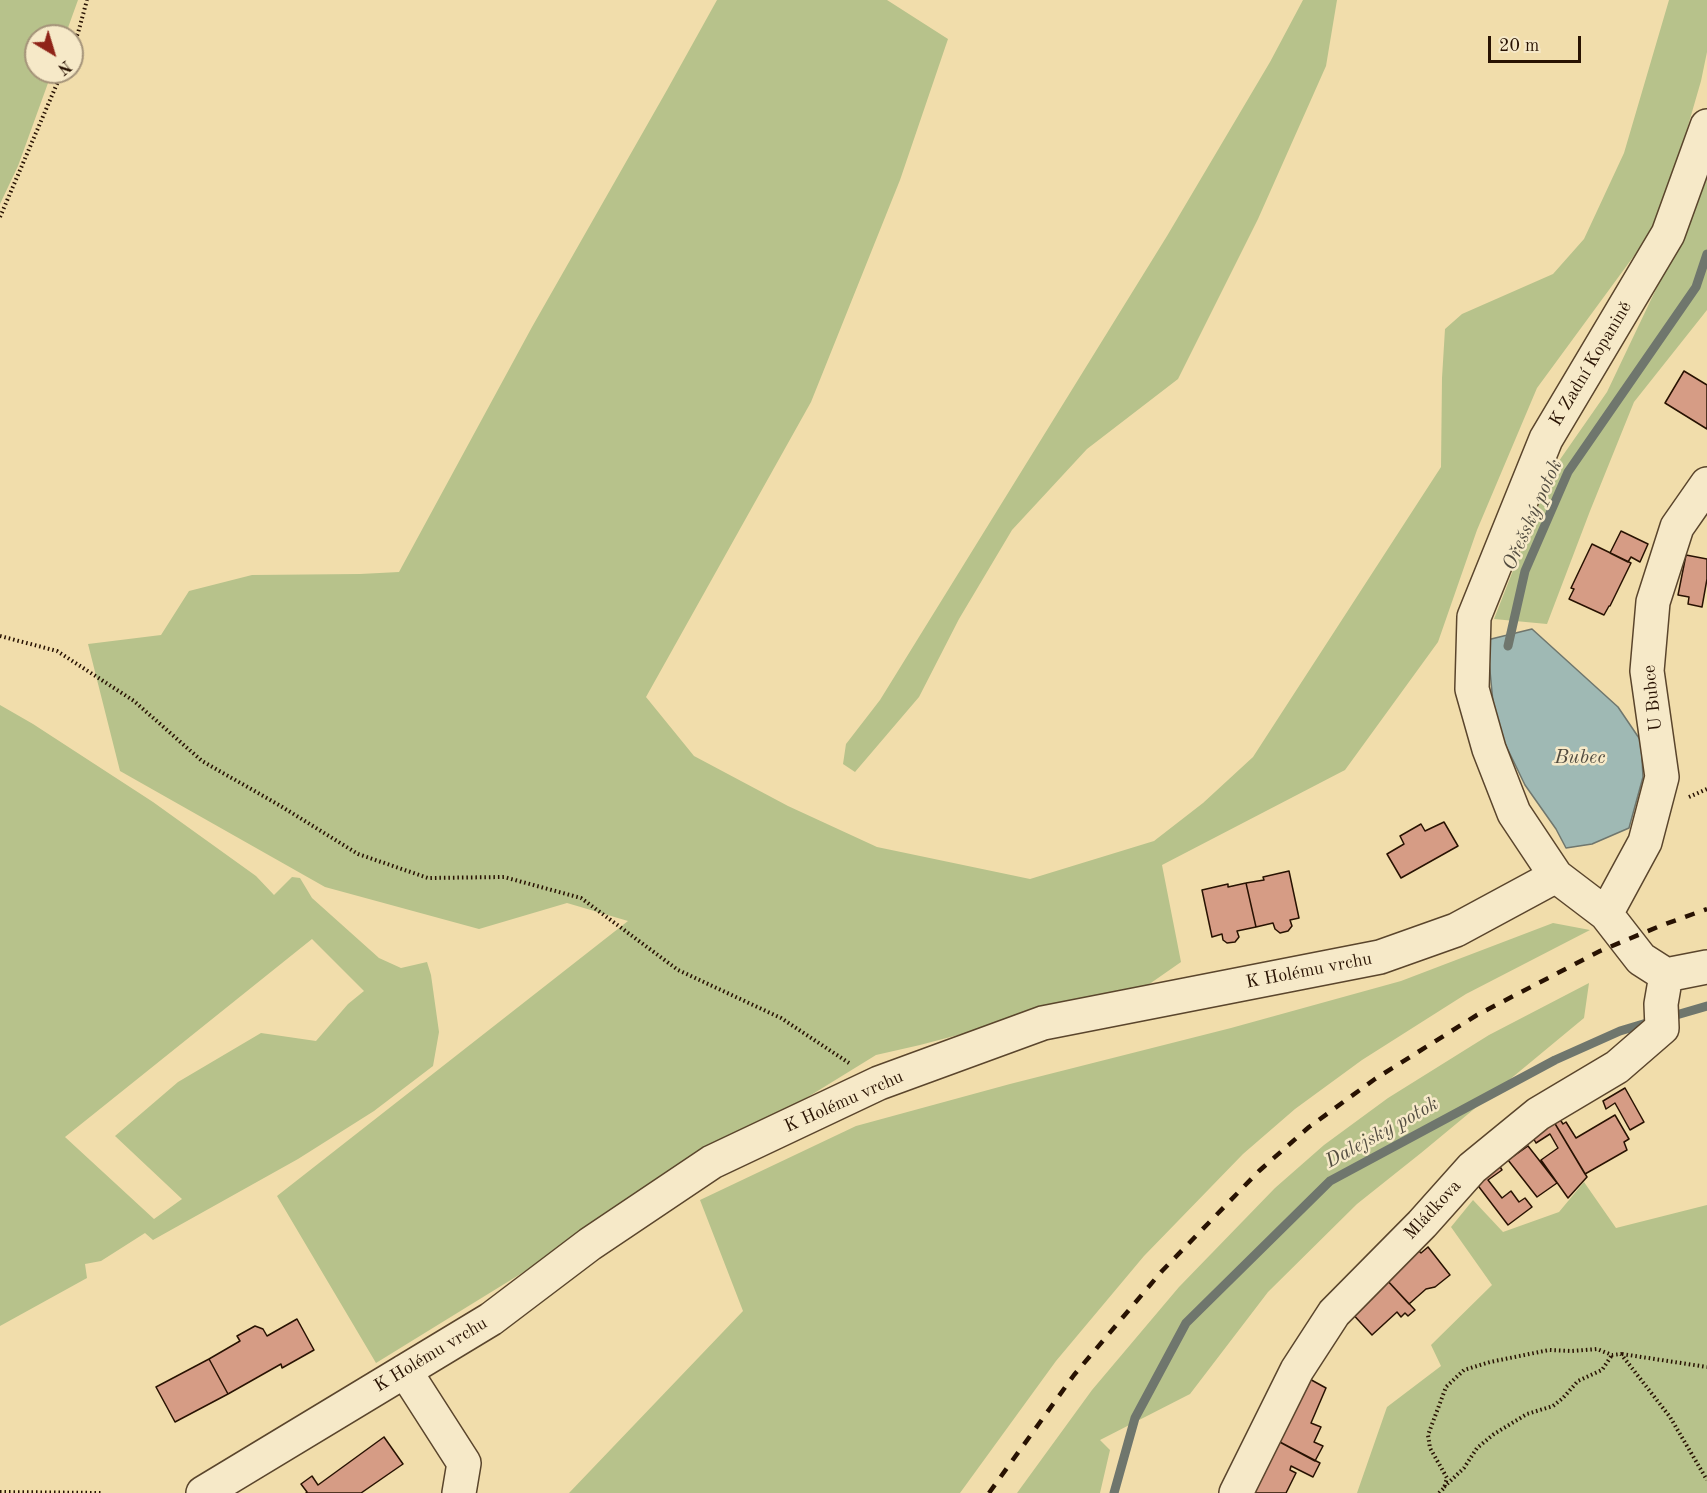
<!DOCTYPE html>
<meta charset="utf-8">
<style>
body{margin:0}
#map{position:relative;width:1707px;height:1493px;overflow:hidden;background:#f1ddab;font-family:"Old Standard TT",serif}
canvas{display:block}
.north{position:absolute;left:24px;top:24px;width:60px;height:60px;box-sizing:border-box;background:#f6e9c8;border:2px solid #a49379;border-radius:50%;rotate:142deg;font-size:16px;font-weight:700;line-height:24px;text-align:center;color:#281202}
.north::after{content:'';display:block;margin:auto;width:21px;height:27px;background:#8f2418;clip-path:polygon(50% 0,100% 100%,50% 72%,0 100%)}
.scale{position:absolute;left:1488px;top:36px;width:93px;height:27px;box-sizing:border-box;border:3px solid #281202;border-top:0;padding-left:8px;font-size:18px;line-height:21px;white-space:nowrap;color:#281202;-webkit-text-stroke:4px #f6e9c8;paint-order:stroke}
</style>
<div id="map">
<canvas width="1707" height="1493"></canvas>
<div class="north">N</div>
<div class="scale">20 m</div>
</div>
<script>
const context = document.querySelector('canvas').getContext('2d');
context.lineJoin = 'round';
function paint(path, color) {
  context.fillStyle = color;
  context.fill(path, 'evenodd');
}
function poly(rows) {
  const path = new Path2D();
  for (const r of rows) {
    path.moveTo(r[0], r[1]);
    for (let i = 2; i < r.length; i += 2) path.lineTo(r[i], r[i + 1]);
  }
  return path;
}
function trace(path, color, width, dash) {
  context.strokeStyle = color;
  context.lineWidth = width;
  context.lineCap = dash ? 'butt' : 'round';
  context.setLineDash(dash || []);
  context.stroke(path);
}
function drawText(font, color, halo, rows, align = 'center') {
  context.font = font + ' "Old Standard TT",serif';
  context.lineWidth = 5;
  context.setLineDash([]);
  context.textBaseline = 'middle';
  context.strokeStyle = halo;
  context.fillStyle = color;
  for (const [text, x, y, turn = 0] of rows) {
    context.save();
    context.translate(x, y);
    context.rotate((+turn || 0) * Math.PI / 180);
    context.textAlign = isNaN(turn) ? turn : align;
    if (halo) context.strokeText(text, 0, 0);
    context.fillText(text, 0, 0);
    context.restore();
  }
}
paint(poly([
 [0,0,78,0,65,36,36,36,36,72,52,72,18,166,0,204],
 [717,0,887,0,948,39,900,180,811,402,646,697,694,756,788,806,877,847,1030,879,1154,841,1203,803,1253,757,1441,467,1442,378,1445,329,1462,314,1553,274,1584,239,1624,153,1669,0,1707,0,1707,52,1701,81,1661,219,1537,388,1477,530,1438,642,1345,770,1162,865,1181,962,1148,985,920,1045,876,1055,376,1363,277,1196,628,921,567,903,479,929,325,887,120,771,88,644,161,635,189,591,252,575,360,574,399,572,532,327,667,90],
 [1303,0,1337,0,1326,66,1258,219,1178,379,1087,449,1012,530,959,619,919,697,855,772,843,764,846,744,880,700,1167,236,1270,62],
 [1707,175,1707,310,1634,402,1590,511,1547,624,1494,619,1552,471,1607,392,1698,201],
 [0,705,33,724,153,802,256,876,274,895,292,877,300,878,312,898,379,958,401,968,427,962,431,975,439,1032,433,1066,374,1111,298,1159,153,1240,145,1233,101,1261,85,1264,87,1278,0,1326],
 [312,939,364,991,348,1004,316,1041,261,1033,178,1082,115,1136,182,1199,154,1219,65,1137],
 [1553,923,1590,930,1466,994,1362,1060,1295,1109,1243,1154,1144,1256,1056,1361,960,1493,569,1493,743,1311,700,1200,856,1126,1010,1084,1231,1028,1401,981],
 [1589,983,1584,1018,1421,1153,1357,1204,1268,1292,1190,1394,1100,1440,1110,1450,1100,1493,1017,1493,1092,1390,1179,1287,1275,1188,1324,1145,1388,1098,1489,1035],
 [1584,1182,1616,1228,1707,1205,1707,1493,1357,1493,1387,1407,1441,1366,1431,1345,1492,1285,1451,1227,1473,1200,1503,1232,1559,1212]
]), '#b7c28b');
const water = poly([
 [1532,629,1618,707,1641,741,1643,777,1629,828,1592,844,1566,848,1556,829,1525,785,1495,723,1487,640,1532,629]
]);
paint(water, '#9fb9b4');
trace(water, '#6f766d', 1.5);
trace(poly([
 [1508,646,1525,571,1568,472,1696,287,1707,254],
 [1666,1018,1707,1006],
 [1114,1493,1135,1418,1186,1323,1330,1181,1555,1060,1620,1031,1650,1022]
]), '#6f766d', 9);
const building = poly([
 [1684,371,1707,385,1707,429,1665,403,1684,371],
 [1621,531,1648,544,1640,562,1631,557,1628,562,1610,553,1621,531],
 [1592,544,1631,563,1610,606,1609,606,1604,615,1569,599,1574,589,1571,588,1592,544],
 [1686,555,1707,559,1707,579,1702,607,1688,604,1689,597,1678,595,1686,555],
 [1444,822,1458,846,1401,878,1387,854,1404,844,1400,836,1421,824,1425,831,1444,822],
 [1289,871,1299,918,1290,920,1292,926,1288,931,1280,933,1275,929,1273,923,1256,927,1246,883,1264,880,1263,877,1289,871],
 [1246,883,1256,927,1237,931,1239,937,1235,942,1227,943,1223,940,1222,934,1212,937,1202,890,1228,884,1228,887,1246,883],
 [1625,1088,1644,1122,1630,1130,1615,1103,1606,1109,1603,1101,1625,1088],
 [1615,1115,1629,1139,1624,1142,1627,1150,1585,1174,1554,1122,1559,1118,1563,1124,1566,1122,1576,1138,1615,1115],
 [1554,1122,1587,1177,1568,1198,1541,1160,1558,1148,1550,1134,1536,1143,1532,1136,1554,1122],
 [1528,1146,1557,1183,1537,1197,1508,1160,1528,1146],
 [1499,1165,1502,1170,1488,1180,1502,1198,1511,1191,1519,1202,1525,1198,1532,1207,1508,1225,1476,1183,1499,1165],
 [1428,1247,1450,1275,1435,1287,1426,1289,1409,1304,1385,1278,1417,1249,1421,1253,1428,1247],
 [1385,1278,1415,1310,1408,1316,1405,1313,1401,1317,1397,1312,1372,1335,1349,1310,1385,1278],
 [297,1319,314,1350,282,1368,281,1364,228,1394,209,1359,240,1341,237,1336,255,1326,263,1329,267,1336,297,1319],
 [209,1359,228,1394,175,1422,156,1387,209,1359],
 [1306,1377,1326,1388,1311,1423,1321,1427,1314,1442,1323,1446,1315,1461,1276,1440,1306,1377],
 [384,1437,403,1464,361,1493,306,1493,307,1492,301,1484,312,1476,318,1485,384,1437],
 [1276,1440,1320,1463,1313,1477,1291,1466,1290,1470,1296,1473,1286,1493,1250,1493,1276,1440]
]);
paint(building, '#d69c85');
trace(building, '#281202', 1.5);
const minor = poly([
 [1606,914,1645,842,1662,777,1647,671,1653,602,1677,527,1707,484],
 [1666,975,1641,959,1606,914,1556,876,1514,813,1489,749,1472,689,1474,617,1546,439,1668,234,1707,126],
 [1666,975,1707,967],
 [405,1371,464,1463,459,1493],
 [203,1493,491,1319,590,1244,712,1162,879,1083,1043,1023,1380,957,1456,930,1556,876],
 [1236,1493,1297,1370,1334,1313,1422,1224,1472,1168,1538,1114,1617,1067,1662,1028,1661,1004,1666,975]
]);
trace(minor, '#5a452c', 36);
trace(poly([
 [72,48,78,33,87,0],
 [0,217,62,72],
 [0,636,57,651,134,701,202,761,279,805,358,854,428,878,504,877,581,898,678,970,781,1018,849,1063],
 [1689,797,1707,789],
 [1622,1354,1707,1367],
 [1444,1487,1464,1468,1477,1448,1494,1434,1527,1414,1553,1406,1563,1398,1578,1381,1602,1370,1612,1355],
 [0,1492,102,1493],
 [1439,1493,1444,1488,1447,1478,1430,1448,1428,1435,1446,1387,1464,1370,1490,1362,1549,1350,1572,1351,1597,1349,1612,1355,1621,1354,1670,1417,1707,1480]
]), '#281202', 4, [1.5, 3]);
trace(minor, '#f6e9c8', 33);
trace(poly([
 [989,1493,1074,1375,1162,1271,1259,1171,1309,1127,1375,1079,1477,1015,1600,951,1660,926,1707,909]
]), '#281202', 4.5, [10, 10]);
drawText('18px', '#281202', '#f6e9c8', [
 ["K Zadní Kopanině",1591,364,-59],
 ["U Bubce",1653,698,-96],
 ["K Holému vrchu",1309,971,-11],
 ["K Holému vrchu",844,1102,-24],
 ["Mládkova",1433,1210,-47],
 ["K Holému vrchu",431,1355,-31]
]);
drawText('italic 20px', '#524c40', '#f6e9c8', [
 ["Ořešský potok",1533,515,-66],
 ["Bubec",1580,758],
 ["Dalejský potok",1382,1133,-29]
]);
</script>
